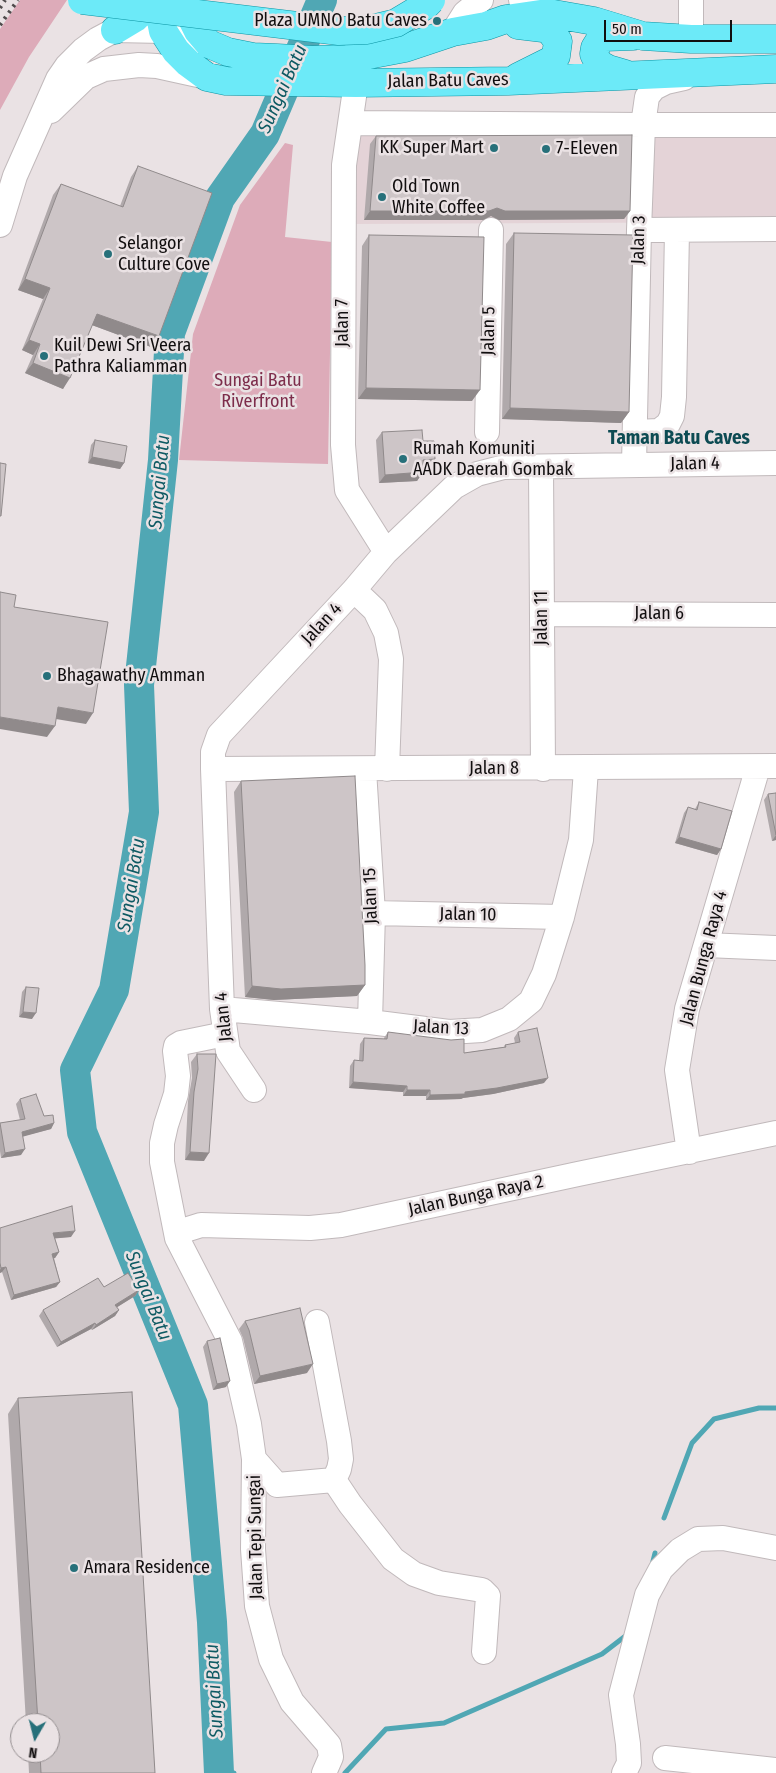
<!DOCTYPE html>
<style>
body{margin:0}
#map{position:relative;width:776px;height:1773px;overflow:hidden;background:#eae2e4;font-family:"Fira Sans Condensed",sans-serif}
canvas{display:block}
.north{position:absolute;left:10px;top:1713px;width:50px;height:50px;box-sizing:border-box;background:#eae2e4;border:1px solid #938d8f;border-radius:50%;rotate:188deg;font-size:14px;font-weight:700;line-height:20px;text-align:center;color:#110e0f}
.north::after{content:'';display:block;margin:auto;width:18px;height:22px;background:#27707a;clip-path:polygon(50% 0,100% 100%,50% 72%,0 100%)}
.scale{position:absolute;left:604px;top:20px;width:128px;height:22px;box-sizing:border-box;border:2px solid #110e0f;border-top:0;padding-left:6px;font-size:15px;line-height:18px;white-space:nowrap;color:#110e0f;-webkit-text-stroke:4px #eae2e4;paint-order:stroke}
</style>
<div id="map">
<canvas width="776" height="1773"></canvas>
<div class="north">N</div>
<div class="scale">50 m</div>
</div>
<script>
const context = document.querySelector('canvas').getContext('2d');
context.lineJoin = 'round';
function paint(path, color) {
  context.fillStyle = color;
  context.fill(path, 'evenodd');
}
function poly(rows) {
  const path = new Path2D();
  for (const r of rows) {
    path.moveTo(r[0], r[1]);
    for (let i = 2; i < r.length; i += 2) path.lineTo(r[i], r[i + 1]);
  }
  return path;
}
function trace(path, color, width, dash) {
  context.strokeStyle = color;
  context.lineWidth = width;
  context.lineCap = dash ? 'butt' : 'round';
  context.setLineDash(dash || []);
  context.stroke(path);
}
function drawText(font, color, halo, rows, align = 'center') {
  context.font = font + ' "Fira Sans Condensed",sans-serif';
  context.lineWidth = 5;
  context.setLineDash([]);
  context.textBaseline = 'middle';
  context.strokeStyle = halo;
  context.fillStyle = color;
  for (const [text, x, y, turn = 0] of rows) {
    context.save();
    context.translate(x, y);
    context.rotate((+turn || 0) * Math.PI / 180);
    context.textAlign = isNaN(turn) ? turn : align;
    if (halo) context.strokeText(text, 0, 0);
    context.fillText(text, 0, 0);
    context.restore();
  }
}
paint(poly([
 [776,130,776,222,353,224,358,131]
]), '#e4d3d7');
paint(poly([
 [20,0,67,0,29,57,0,110,0,29],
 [285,143,293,145,285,237,332,242,328,464,179,460,193,334,240,205]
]), '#ddabb9');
trace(poly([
 [664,1518,692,1443,714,1419,759,1408,776,1408],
 [652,1565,655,1553],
 [219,1772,234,1773],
 [345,1773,386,1729,444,1723,602,1654,628,1634]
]), '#50a7b4', 5);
trace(poly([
 [219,1773,212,1622,193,1405,82,1132,75,1070,114,990,144,812,139,685,163,460,170,333,220,198,265,134,322,0]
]), '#50a7b4', 30);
const minor = poly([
 [521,0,530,1,541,5,548,13],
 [691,0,691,39],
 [453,32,465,13,481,0],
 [356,83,344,165,343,445,347,490,386,552],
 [51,111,86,77,104,69,139,65,157,66,207,77],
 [351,123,643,125,776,125],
 [0,225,15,176,58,79,67,66,83,50,98,39,115,30,163,31,209,44],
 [639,230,776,229],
 [487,432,491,230],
 [635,432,659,431,668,424,672,416,674,397,677,230],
 [634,465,639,230,643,125,647,97,654,88,666,82,684,78],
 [541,467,543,769],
 [354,590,375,610,386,633,391,659,387,769],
 [542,614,776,615],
 [213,769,776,766],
 [364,770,373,913,370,1022],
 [373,913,562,917],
 [706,945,776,948],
 [222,1009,370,1022,449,1032,482,1030,509,1019,531,1001,544,974,562,917,581,840,586,769],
 [225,1034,181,1043,176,1046,175,1051,178,1076,176,1094,166,1125,162,1143,162,1162,177,1238,230,1341,249,1424,254,1459,253,1549,257,1606,271,1659,292,1702,329,1745,331,1757,324,1773],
 [254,1090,228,1051,222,1009,213,769,213,752,219,735,354,590,386,552,454,487,477,474,504,467,776,463],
 [689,1152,677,1070,687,1009,758,767],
 [177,1238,185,1230,201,1225,310,1228,341,1225,578,1174,776,1133],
 [317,1322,339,1441,341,1459,339,1469,334,1480],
 [254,1459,277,1485,334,1480,350,1504,393,1559,414,1574,439,1583,482,1590,488,1596,484,1652],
 [665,1758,776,1770],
 [624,1773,629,1763,628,1744,621,1695,647,1595,661,1569,680,1550,698,1539,723,1538,776,1548]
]);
const major = poly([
 [157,0,163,31,176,51,188,63,207,77,226,81,356,83,508,81,776,69],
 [188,0,192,19,198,31,209,44,228,52,253,57,277,58,312,60,347,59,405,48,453,32,486,26,506,19,548,13,594,21,643,36,691,39,776,39],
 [518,25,543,28,550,31,558,41,556,56,550,61,518,77],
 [115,30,135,18,153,0],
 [625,74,608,69,599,64,594,54,595,48,600,40,605,37,633,36]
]);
trace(minor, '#c1b9bb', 26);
trace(major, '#0c94a3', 29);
trace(minor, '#fff', 24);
trace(major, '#6ceaf8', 28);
trace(poly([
 [0,8,5,0],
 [0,25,18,0]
]), '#4f4b4c', 4, [2.5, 5]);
const majorBridge = poly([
 [82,0,339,31,367,30,396,23,426,5,431,0]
]);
trace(majorBridge, '#0c94a3', 29, []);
trace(majorBridge, '#6ceaf8', 28);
paint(poly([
 [376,136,630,211,624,219,499,220,491,216,483,220,364,220,370,144],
 [138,166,151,347,92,325,63,389,25,373,33,355,22,350,43,299,18,290,53,195,61,184,120,206,131,177],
 [514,233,629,412,621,423,502,419,506,244],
 [369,235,472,401,358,399,362,246],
 [382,432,423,441,430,468,423,468,423,472,417,481,379,483,376,440],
 [95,440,124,463,120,469,88,463,91,445],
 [241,781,365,985,357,996,274,1000,245,997,234,792],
 [776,793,776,840,772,841,764,800,768,794],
 [699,802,721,849,717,855,675,843,684,813,688,807,695,809],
 [26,987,32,1019,19,1017,22,992],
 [388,1032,464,1053,504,1047,505,1045,515,1043,514,1038,518,1032,544,1083,493,1094,463,1098,461,1099,426,1100,426,1096,403,1096,403,1092,349,1088,350,1066,354,1060,359,1060,360,1044,364,1038,384,1039,384,1038],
 [197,1054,204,1161,185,1160,188,1101,192,1078,191,1062],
 [20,1099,54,1123,51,1129,23,1136,21,1155,1,1158,0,1151,0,1123,20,1120,16,1104],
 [0,1228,71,1237,55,1238,59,1252,55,1258,54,1258,60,1282,56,1287,11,1300,2,1272,0,1273],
 [104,1287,139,1290,135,1296,117,1307,119,1310,115,1316,92,1330,91,1329,57,1347,39,1316,43,1310],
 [245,1321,307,1373,254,1384,243,1338,239,1329],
 [207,1341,226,1387,213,1390,203,1347],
 [18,1398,155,1773,29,1773,28,1753,50,1753,50,1723,26,1723,8,1414]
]), '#b0a9ab');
paint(poly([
 [497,208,630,211,624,219,499,220,491,216,483,220,364,220,370,211],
 [25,279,50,288,43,299,18,290],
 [97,314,159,336,151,347,89,324],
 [29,340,40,344,33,355,22,350],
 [33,363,70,378,63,389,25,373],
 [366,388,480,390,472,401,358,399],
 [510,408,629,412,621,423,502,419],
 [92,457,124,463,120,469,88,463],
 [435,459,430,468,417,469,423,460],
 [423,472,417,481,379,483,385,475],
 [58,707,93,713,86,724,50,718],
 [0,717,55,726,47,737,0,729],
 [776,835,776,840,772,841],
 [679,837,721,849,717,855,675,843],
 [365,985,357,996,274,1000,245,997,252,986],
 [23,1012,36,1013,32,1019,19,1017],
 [548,1078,544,1083,493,1094,463,1098,461,1099,426,1100,430,1095,465,1092],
 [353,1082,407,1086,403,1092,349,1088],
 [407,1090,430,1090,426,1096,403,1096],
 [54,1123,51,1129,18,1138,22,1132],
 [25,1149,21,1155,1,1158,5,1153],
 [190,1152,209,1153,204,1161,185,1160],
 [75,1231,71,1237,49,1239,53,1233],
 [59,1252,55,1258,48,1260,52,1254],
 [6,1267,2,1272,0,1273,0,1270,1,1268],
 [60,1282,56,1287,11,1300,14,1295],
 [139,1290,135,1296,111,1311,115,1305],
 [119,1310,115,1316,92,1330,96,1325],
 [95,1323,91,1329,57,1347,61,1342],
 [313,1364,307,1373,254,1384,260,1376],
 [230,1381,226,1387,213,1390,217,1384]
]), '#908a8b');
const building = poly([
 [632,135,630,211,505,211,497,208,489,211,370,211,376,136,632,135],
 [138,166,212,193,159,336,97,314,70,378,33,363,40,344,29,340,50,288,25,279,61,184,123,207,138,166],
 [514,233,633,235,629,412,510,408,514,233],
 [369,235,484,237,480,390,366,388,369,235],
 [422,430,423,441,434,441,435,459,423,460,423,472,385,475,382,432,422,430],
 [95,440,127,446,124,463,92,457,95,440],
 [0,463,6,464,1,516,0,516,0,463],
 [0,592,16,595,14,607,108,622,93,713,58,707,55,726,0,717,0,592],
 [355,776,365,965,365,985,281,989,252,986,241,781,355,776],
 [776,793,776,835,768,794,776,793],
 [699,802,732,811,721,849,679,837,688,807,697,810,699,802],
 [26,987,39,988,36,1013,23,1012,26,987],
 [537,1028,548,1078,497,1088,465,1092,465,1094,430,1095,430,1090,407,1090,407,1086,353,1082,354,1060,363,1061,364,1038,387,1039,388,1032,451,1040,464,1039,464,1053,506,1047,505,1045,520,1042,518,1032,537,1028],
 [197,1054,216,1054,209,1153,190,1152,194,1092,198,1069,197,1054],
 [36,1094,44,1116,53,1115,54,1123,22,1132,25,1149,5,1153,0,1123,25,1119,20,1099,36,1094],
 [72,1206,75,1231,53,1233,59,1252,52,1254,60,1282,14,1295,6,1267,1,1268,0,1263,0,1228,72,1206],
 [128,1273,139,1290,115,1305,119,1310,96,1325,95,1323,61,1342,43,1310,98,1278,104,1287,128,1273],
 [300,1308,313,1364,260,1376,249,1330,245,1321,300,1308],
 [220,1338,230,1381,217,1384,207,1341,220,1338],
 [132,1392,155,1773,41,1773,40,1753,50,1753,50,1723,38,1723,18,1398,132,1392]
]);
paint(building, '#cdc5c7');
trace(building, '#908a8b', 1);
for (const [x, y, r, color] of [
 [437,21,5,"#27707a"],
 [494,148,5,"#27707a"],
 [546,149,5,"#27707a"],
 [382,197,5,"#27707a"],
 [108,254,5,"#27707a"],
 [44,356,5,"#27707a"],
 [403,459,5,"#27707a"],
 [47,676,5,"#27707a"],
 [74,1568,5,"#27707a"]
]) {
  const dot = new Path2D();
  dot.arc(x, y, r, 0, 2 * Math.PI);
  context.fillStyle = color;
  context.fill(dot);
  trace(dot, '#eae2e4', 2);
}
drawText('18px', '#110e0f', '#eae2e4', [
 ["Plaza UMNO Batu Caves",427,21,"right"],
 ["KK Super Mart",484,148,"right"],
 ["7-Eleven",556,149],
 ["Old Town",392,187],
 ["White Coffee",392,208],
 ["Selangor",118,244],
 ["Culture Cove",118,265],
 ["Kuil Dewi Sri Veera",54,346],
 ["Pathra Kaliamman",54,367],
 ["Rumah Komuniti",413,449],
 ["AADK Daerah Gombak",413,470],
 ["Bhagawathy Amman",57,676],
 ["Amara Residence",84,1568]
], 'left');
drawText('18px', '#110e0f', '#eae2e4', [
 ["Jalan Batu Caves",448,81,-1],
 ["Jalan 3",639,240,-88],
 ["Jalan 7",343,323,-90],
 ["Jalan 5",489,331,-89],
 ["Jalan 4",695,464,-1],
 ["Jalan 6",659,614],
 ["Jalan 11",542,618,-90],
 ["Jalan 4",322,624,-47],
 ["Jalan 8",494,769],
 ["Jalan 15",371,896,-92],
 ["Jalan 10",468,915,1],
 ["Jalan Bunga Raya 4",704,958,-75],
 ["Jalan 4",224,1017,-96],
 ["Jalan 13",441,1028,3],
 ["Jalan Bunga Raya 2",476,1196,-12],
 ["Jalan Tepi Sungai",256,1537,-91]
]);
drawText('18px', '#7d2d4b', '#eae2e4', [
 ["Sungai Batu",258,381],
 ["Riverfront",258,402]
]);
drawText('italic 19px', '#0e5a63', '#eae2e4', [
 ["Sungai Batu",283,89,-66],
 ["Sungai Batu",160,482,-85],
 ["Sungai Batu",132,885,-81],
 ["Sungai Batu",148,1296,68],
 ["Sungai Batu",215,1691,-93]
]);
drawText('bold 19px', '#0d4b53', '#eae2e4', [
 ["Taman Batu Caves",679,439]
]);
</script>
